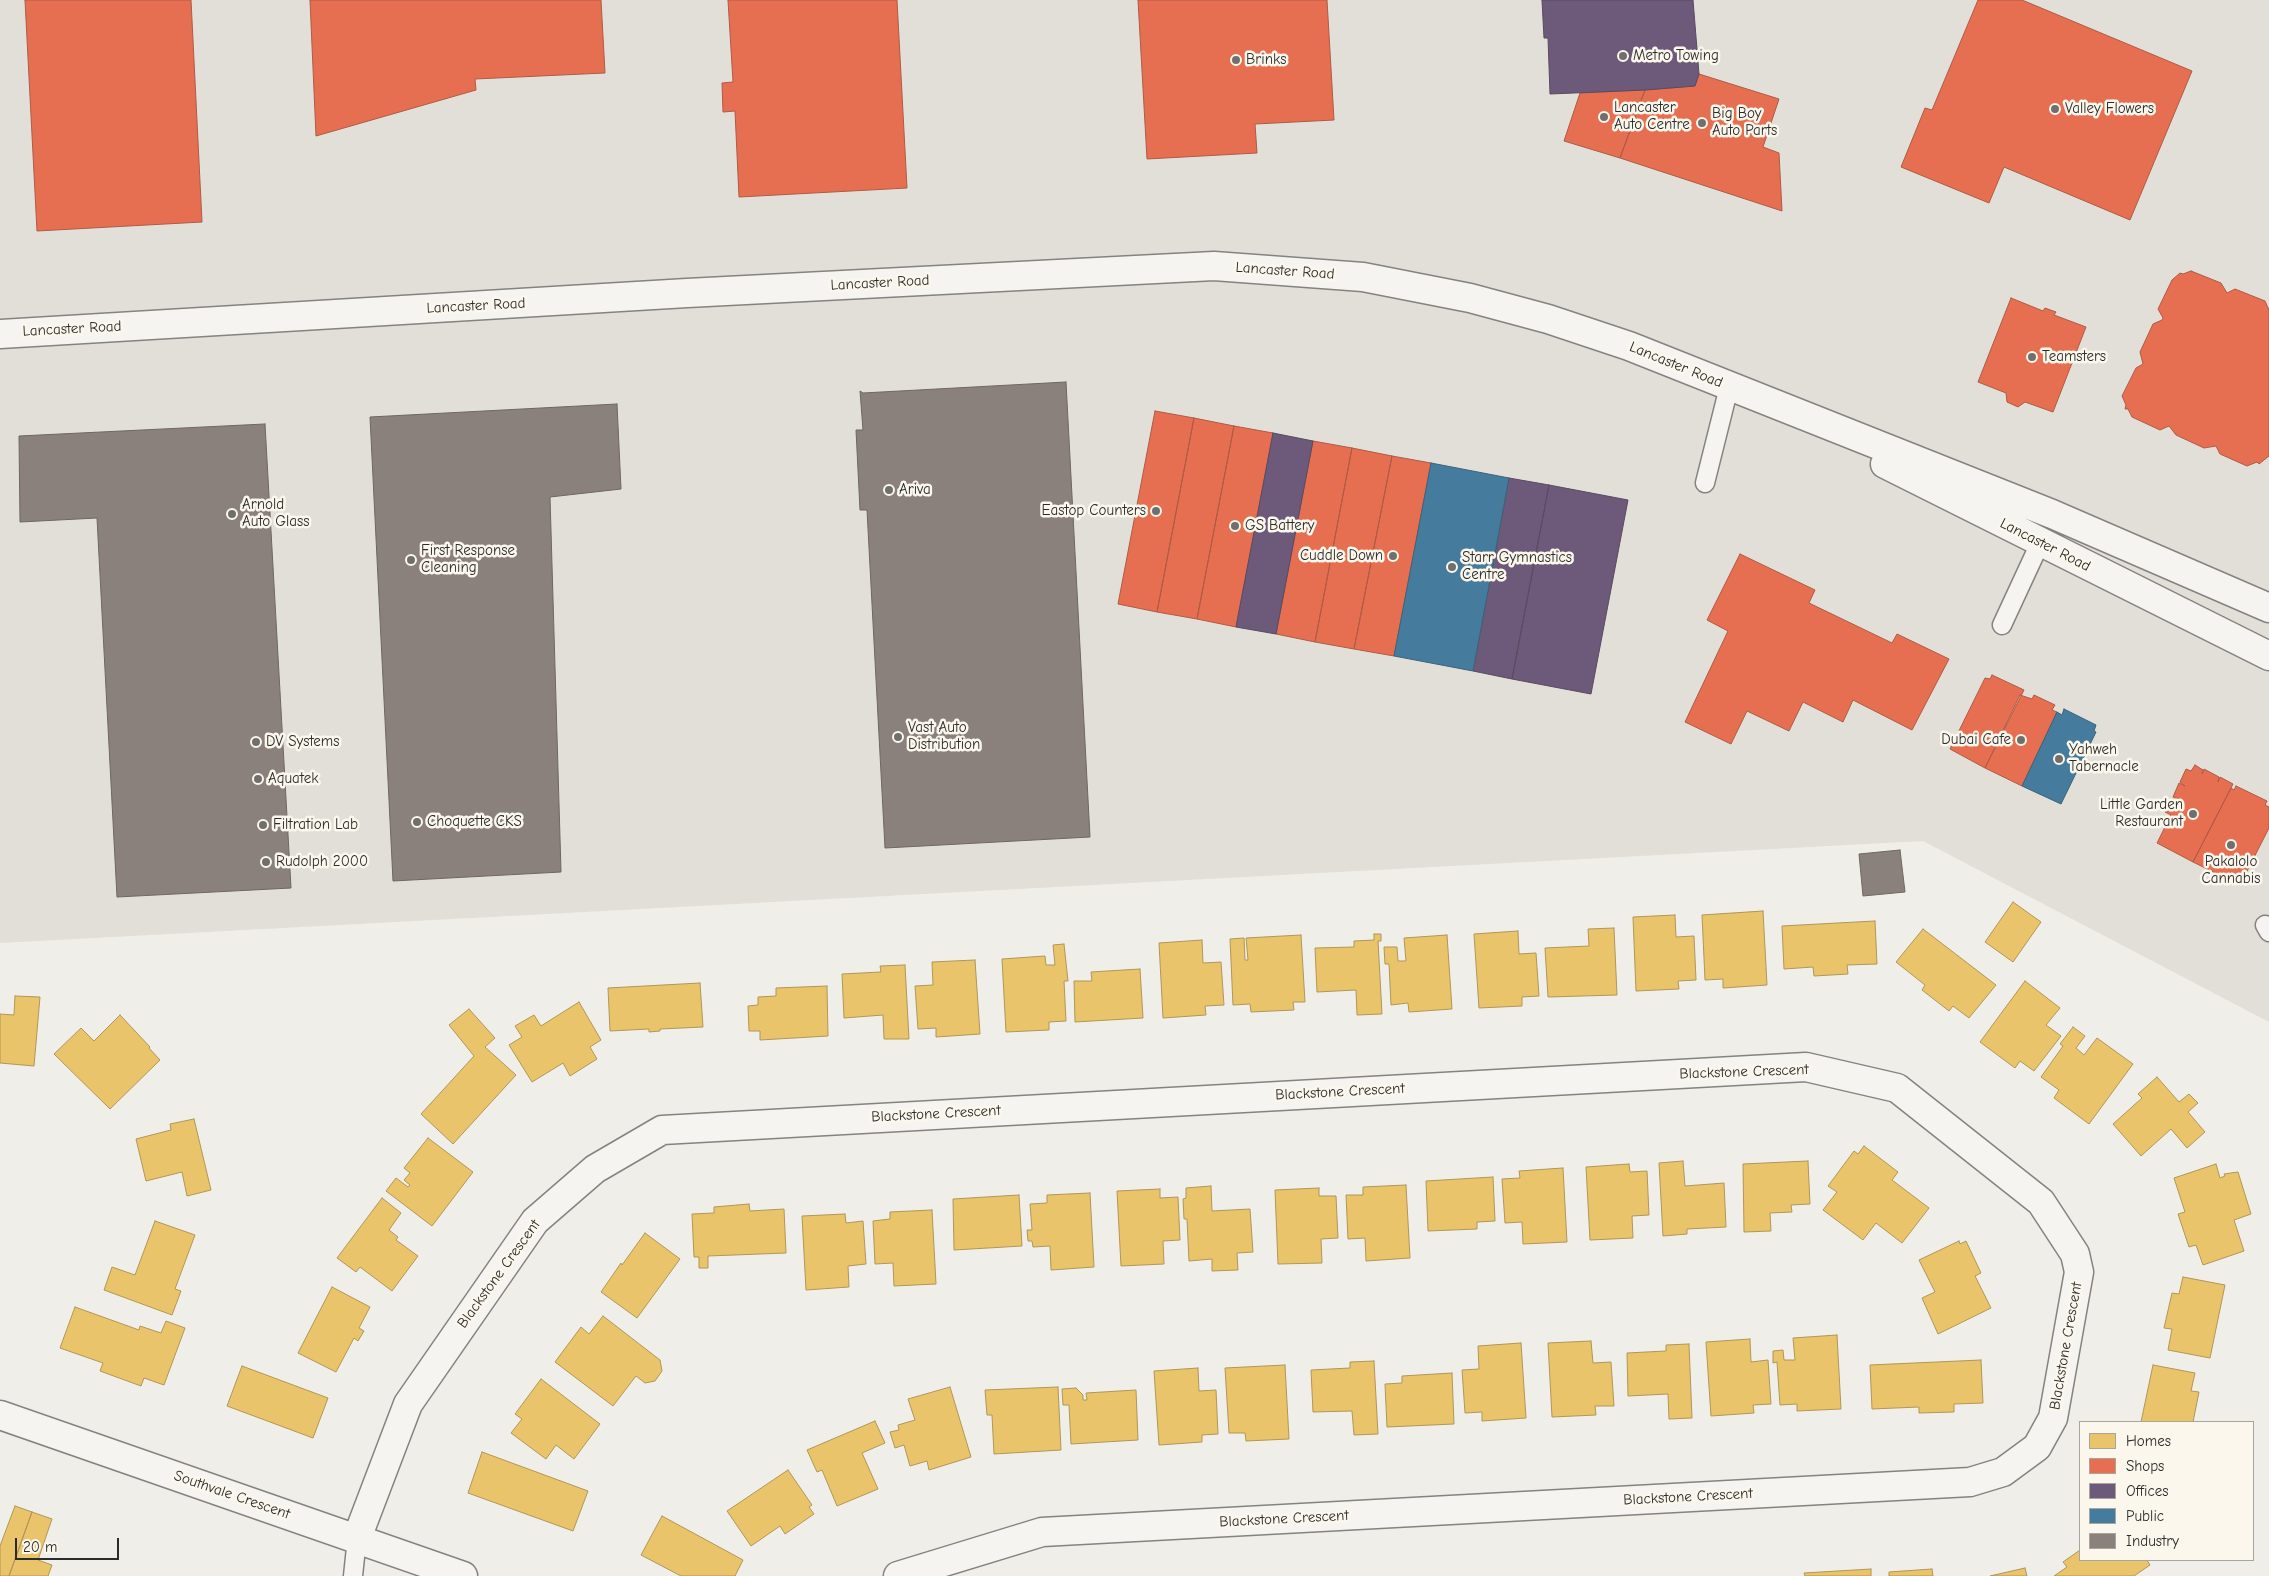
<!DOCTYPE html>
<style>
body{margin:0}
#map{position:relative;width:2269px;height:1576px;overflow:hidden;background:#f0eee8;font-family:"Comic Neue",sans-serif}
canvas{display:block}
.legend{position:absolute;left:2079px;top:1421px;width:175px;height:140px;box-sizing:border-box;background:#fbf7ec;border:1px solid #a8a59f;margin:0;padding:6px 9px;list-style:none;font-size:15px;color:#2b2b2b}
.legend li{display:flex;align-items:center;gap:10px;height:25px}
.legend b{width:25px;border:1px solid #a8a59f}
.scale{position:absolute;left:15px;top:1538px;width:104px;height:22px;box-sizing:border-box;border:2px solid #2b2b2b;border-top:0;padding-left:6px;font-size:15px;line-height:18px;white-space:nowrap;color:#2b2b2b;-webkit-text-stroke:4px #fbf7ec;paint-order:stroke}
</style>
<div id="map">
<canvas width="2269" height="1576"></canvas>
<ul class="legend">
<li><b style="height:14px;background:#e9c46a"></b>Homes</li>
<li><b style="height:14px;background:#e76f51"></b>Shops</li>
<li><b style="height:14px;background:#6d597a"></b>Offices</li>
<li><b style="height:14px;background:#457b9d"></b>Public</li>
<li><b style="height:14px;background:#8a817c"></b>Industry</li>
</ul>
<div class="scale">20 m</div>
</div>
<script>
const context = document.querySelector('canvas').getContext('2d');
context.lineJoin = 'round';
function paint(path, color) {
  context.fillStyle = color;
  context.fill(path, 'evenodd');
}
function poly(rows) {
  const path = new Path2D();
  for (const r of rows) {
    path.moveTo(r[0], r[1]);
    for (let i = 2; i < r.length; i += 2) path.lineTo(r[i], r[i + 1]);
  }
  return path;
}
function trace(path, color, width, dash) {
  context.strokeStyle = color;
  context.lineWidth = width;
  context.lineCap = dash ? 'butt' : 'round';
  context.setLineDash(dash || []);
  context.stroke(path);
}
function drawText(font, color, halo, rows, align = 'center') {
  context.font = font + ' "Comic Neue",sans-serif';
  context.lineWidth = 5;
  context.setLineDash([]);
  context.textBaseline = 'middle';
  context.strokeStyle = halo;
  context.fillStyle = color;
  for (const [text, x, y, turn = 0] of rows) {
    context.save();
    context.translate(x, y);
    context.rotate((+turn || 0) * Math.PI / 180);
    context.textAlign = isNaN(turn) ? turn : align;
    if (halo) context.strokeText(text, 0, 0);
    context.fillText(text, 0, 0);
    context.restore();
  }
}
paint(poly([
 [0,0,2269,0,2269,1022,1923,841,0,943]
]), '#e1dfd7');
const homes = poly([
 [2013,902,2041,922,2013,962,1985,942,2013,902],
 [1763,911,1767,985,1723,988,1723,979,1705,980,1702,915,1763,911],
 [1675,915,1676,937,1694,936,1696,980,1678,981,1679,989,1636,991,1633,917,1675,915],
 [1875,921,1877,964,1847,965,1848,974,1814,976,1813,967,1784,969,1782,926,1875,921],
 [1614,928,1617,995,1548,997,1545,948,1589,946,1588,929,1614,928],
 [1923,929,1996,985,1969,1018,1953,1006,1949,1011,1922,990,1925,985,1896,962,1923,929],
 [1518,931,1519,954,1536,953,1539,996,1522,997,1522,1006,1479,1008,1474,934,1518,931],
 [1374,934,1381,934,1381,941,1378,941,1382,1014,1357,1015,1356,990,1317,992,1315,948,1354,947,1354,941,1374,940,1374,934],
 [1301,935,1305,1002,1293,1002,1294,1010,1251,1012,1250,1004,1233,1005,1230,939,1244,938,1245,960,1248,960,1246,938,1301,935],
 [1447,935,1452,1009,1409,1012,1408,1003,1391,1005,1389,964,1385,964,1384,947,1397,947,1398,961,1406,961,1404,938,1447,935],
 [1202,940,1203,963,1221,962,1224,1005,1205,1006,1206,1015,1163,1018,1159,943,1202,940],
 [1064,944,1068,981,1064,981,1066,1021,1049,1022,1049,1030,1006,1032,1002,959,1045,956,1046,965,1055,965,1053,945,1064,944],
 [975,960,980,1034,936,1037,936,1028,918,1029,915,986,933,985,932,962,975,960],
 [905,965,909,1039,884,1039,883,1015,844,1018,842,974,881,972,880,966,905,965],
 [1140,969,1143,1018,1075,1022,1074,981,1092,981,1091,972,1140,969],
 [2025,981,2060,1008,2046,1025,2061,1036,2034,1071,2020,1061,2015,1068,1980,1042,2025,981],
 [700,983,703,1027,660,1029,660,1031,649,1032,649,1029,610,1031,608,988,700,983],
 [827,986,828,1036,760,1040,760,1031,749,1031,748,1006,758,1005,758,997,776,996,776,988,827,986],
 [15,996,40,997,34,1066,0,1063,0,1014,14,1015,15,996],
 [579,1002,601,1040,590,1047,597,1059,570,1076,563,1063,532,1082,509,1045,522,1037,515,1026,534,1015,541,1026,579,1002],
 [469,1009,495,1038,485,1047,516,1075,453,1144,421,1114,474,1056,449,1025,469,1009],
 [120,1015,150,1047,149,1048,160,1060,110,1109,54,1054,81,1028,94,1041,120,1015],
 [2073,1027,2085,1036,2076,1048,2084,1055,2097,1038,2133,1064,2089,1124,2054,1098,2059,1090,2041,1077,2063,1046,2060,1044,2073,1027],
 [2157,1077,2179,1102,2189,1094,2198,1103,2188,1112,2205,1132,2187,1148,2171,1129,2141,1156,2113,1124,2142,1098,2138,1094,2157,1077],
 [194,1119,211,1190,187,1196,182,1172,146,1181,136,1139,171,1130,170,1124,194,1119],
 [428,1138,473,1172,432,1226,386,1191,396,1178,408,1187,410,1185,404,1180,410,1173,404,1168,428,1138],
 [1864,1146,1898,1172,1892,1180,1929,1208,1902,1243,1876,1223,1863,1240,1823,1210,1837,1192,1828,1186,1854,1151,1858,1154,1864,1146],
 [1683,1161,1685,1186,1724,1183,1726,1227,1687,1229,1687,1234,1663,1236,1659,1163,1683,1161],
 [1808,1161,1810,1204,1791,1205,1792,1212,1770,1213,1771,1231,1744,1232,1743,1164,1808,1161],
 [1629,1164,1630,1172,1647,1171,1649,1215,1632,1216,1633,1238,1590,1240,1586,1167,1629,1164],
 [2216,1164,2220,1178,2225,1176,2224,1174,2238,1172,2251,1214,2234,1220,2244,1251,2203,1265,2196,1245,2189,1247,2178,1214,2185,1212,2174,1178,2216,1164],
 [1563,1168,1567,1242,1523,1244,1522,1222,1505,1223,1502,1179,1520,1178,1519,1171,1563,1168],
 [1493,1177,1495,1221,1477,1222,1477,1229,1428,1231,1426,1181,1493,1177],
 [1406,1185,1410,1258,1366,1261,1365,1238,1348,1239,1346,1195,1363,1195,1363,1187,1406,1185],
 [1211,1186,1212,1211,1250,1209,1253,1252,1237,1253,1238,1270,1212,1271,1212,1259,1189,1261,1187,1219,1184,1219,1183,1199,1186,1198,1186,1188,1211,1186],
 [1319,1188,1319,1196,1336,1196,1338,1238,1321,1239,1322,1263,1278,1264,1275,1190,1319,1188],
 [1160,1189,1160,1198,1178,1197,1180,1240,1163,1241,1164,1264,1121,1266,1117,1191,1160,1189],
 [1090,1193,1094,1267,1051,1270,1050,1246,1033,1247,1032,1241,1028,1241,1027,1230,1032,1230,1030,1204,1047,1203,1047,1195,1090,1193],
 [1019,1195,1022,1246,954,1250,953,1199,1019,1195],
 [382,1198,401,1213,389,1230,398,1237,396,1240,418,1256,392,1291,360,1267,356,1272,337,1258,382,1198],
 [749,1204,750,1211,784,1209,786,1253,708,1256,708,1268,699,1268,699,1257,694,1257,692,1214,714,1213,714,1207,749,1204],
 [932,1210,936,1284,894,1286,893,1263,875,1264,873,1221,890,1219,890,1212,932,1210],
 [845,1214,846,1223,863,1221,866,1264,848,1266,849,1287,806,1290,802,1216,845,1214],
 [155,1221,195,1235,175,1289,181,1291,172,1315,104,1290,112,1267,135,1275,155,1221],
 [645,1233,680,1259,637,1318,601,1292,621,1263,622,1265,645,1233],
 [1959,1241,1960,1244,1966,1241,1981,1273,1975,1276,1991,1308,1938,1334,1922,1298,1935,1292,1919,1260,1959,1241],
 [2183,1277,2225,1285,2210,1358,2168,1350,2172,1329,2164,1328,2172,1293,2179,1294,2183,1277],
 [332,1287,370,1307,359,1328,364,1331,358,1341,354,1338,336,1372,298,1353,332,1287],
 [75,1307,139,1330,140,1326,161,1333,166,1321,185,1328,164,1385,144,1378,141,1386,100,1371,103,1363,60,1348,75,1307],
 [603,1316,660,1360,662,1371,655,1381,645,1383,636,1376,613,1406,555,1362,581,1327,589,1334,603,1316],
 [1837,1335,1841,1409,1797,1411,1797,1404,1780,1405,1777,1362,1773,1363,1773,1351,1783,1350,1784,1360,1795,1360,1793,1338,1837,1335],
 [1750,1339,1751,1362,1768,1360,1771,1404,1753,1405,1754,1413,1711,1416,1706,1342,1750,1339],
 [1591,1341,1593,1363,1611,1362,1614,1406,1595,1406,1596,1415,1552,1417,1548,1343,1591,1341],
 [1521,1343,1526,1418,1482,1421,1482,1412,1465,1413,1462,1370,1479,1369,1478,1346,1521,1343],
 [1689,1344,1692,1418,1669,1419,1668,1394,1628,1396,1627,1353,1666,1351,1666,1345,1689,1344],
 [1981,1360,1983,1403,1954,1404,1954,1412,1919,1413,1919,1407,1872,1409,1870,1365,1981,1360],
 [1374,1361,1378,1434,1354,1435,1352,1411,1313,1412,1311,1370,1350,1368,1350,1362,1374,1361],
 [1285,1365,1289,1439,1246,1441,1245,1433,1229,1433,1225,1368,1285,1365],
 [2153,1365,2195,1373,2191,1391,2199,1392,2193,1422,2141,1422,2153,1365],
 [242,1366,328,1398,313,1438,227,1406,242,1366],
 [1198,1368,1199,1391,1216,1390,1218,1434,1202,1435,1202,1442,1159,1445,1154,1371,1198,1368],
 [1452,1373,1454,1424,1387,1427,1385,1384,1402,1383,1402,1376,1452,1373],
 [541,1379,600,1424,574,1459,556,1445,546,1459,511,1433,522,1419,515,1414,541,1379],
 [950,1387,971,1457,929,1470,927,1461,910,1466,904,1445,895,1448,890,1432,899,1430,898,1425,915,1420,908,1399,950,1387],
 [1058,1387,1061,1450,994,1454,992,1415,987,1415,985,1390,1058,1387],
 [1076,1388,1083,1395,1083,1400,1087,1400,1086,1393,1136,1390,1138,1440,1071,1444,1069,1405,1063,1405,1062,1389,1076,1388],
 [875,1421,885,1443,862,1453,878,1489,837,1506,822,1470,817,1472,807,1450,875,1421],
 [482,1452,588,1491,573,1531,468,1493,482,1452],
 [788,1470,812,1505,809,1507,814,1514,785,1534,780,1526,751,1546,727,1511,788,1470],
 [15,1506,32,1512,9,1576,0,1576,0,1546,15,1506],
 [32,1512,52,1519,38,1560,52,1565,48,1576,9,1576,32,1512],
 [662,1516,743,1560,735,1576,681,1576,641,1555,662,1516],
 [2080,1550,2080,1560,2147,1560,2150,1565,2134,1576,2054,1576,2067,1567,2063,1562,2080,1550],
 [2025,1568,2027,1576,1990,1576,2025,1568],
 [1871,1569,1871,1576,1805,1576,1804,1573,1871,1569],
 [1932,1569,1933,1576,1889,1576,1889,1572,1932,1569]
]);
paint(homes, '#e9c46a');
trace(homes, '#b09657', 1);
const shops = poly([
 [25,0,191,0,202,222,37,231,25,0],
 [310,0,601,0,605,73,475,79,476,90,316,136,310,0],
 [728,0,897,0,907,188,739,197,735,111,723,112,722,83,733,82,728,0],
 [1138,0,1327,0,1334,120,1255,124,1257,153,1147,159,1138,0],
 [1978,0,2022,0,2192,71,2130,220,2004,167,1989,203,1901,167,1925,108,1932,110,1978,0],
 [1699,74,1779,99,1763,147,1779,153,1782,211,1620,158,1645,90,1695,86,1699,74],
 [1645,90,1620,158,1564,141,1580,93,1645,90],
 [2191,271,2221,283,2227,293,2235,289,2265,301,2269,310,2269,456,2259,464,2257,462,2247,466,2220,454,2216,446,2204,448,2176,435,2169,426,2160,430,2132,417,2128,409,2125,409,2126,405,2122,396,2136,368,2143,364,2140,352,2153,324,2162,320,2163,318,2158,309,2172,280,2180,273,2183,274,2191,271],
 [2011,298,2043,311,2045,308,2056,312,2054,315,2086,327,2053,412,2025,402,2018,407,2007,402,2006,393,1978,382,2011,298],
 [1155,411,1194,418,1157,612,1118,604,1155,411],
 [1194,418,1234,426,1197,619,1157,612,1194,418],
 [1234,426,1273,433,1236,627,1197,619,1234,426],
 [1313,441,1352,448,1315,642,1276,634,1313,441],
 [1352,448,1392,456,1354,649,1315,642,1352,448],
 [1392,456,1431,463,1394,656,1354,649,1392,456],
 [1740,554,1815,590,1809,603,1892,643,1897,634,1949,659,1912,730,1853,700,1843,722,1803,702,1789,731,1747,711,1731,744,1685,722,1728,631,1707,620,1740,554],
 [1992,675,2024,690,1985,768,1950,749,1985,678,1990,679,1992,675],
 [2020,695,2032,699,2034,695,2055,705,2052,710,2057,712,2022,786,1985,768,2020,695],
 [2195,765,2203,770,2202,774,2204,769,2219,777,2218,782,2220,777,2233,784,2193,862,2157,843,2171,815,2165,812,2172,799,2177,801,2178,799,2173,797,2179,783,2185,786,2180,782,2186,769,2191,771,2195,765],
 [2236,786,2267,801,2265,805,2269,807,2269,828,2240,885,2193,862,2231,788,2234,790,2236,786]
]);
paint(shops, '#e76f51');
trace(shops, '#af5b46', 1);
const offices = poly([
 [1542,0,1693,0,1699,74,1695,86,1645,90,1550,94,1548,38,1544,38,1542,0],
 [1273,433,1313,441,1276,634,1236,627,1273,433],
 [1509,478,1549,485,1512,679,1473,671,1509,478],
 [1549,485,1628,500,1591,694,1512,679,1549,485]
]);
paint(offices, '#6d597a');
trace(offices, '#594b62', 1);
const public = poly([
 [1431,463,1509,478,1473,671,1394,656,1431,463],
 [2064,709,2096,725,2094,731,2096,732,2061,804,2022,786,2057,712,2062,715,2064,709]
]);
paint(public, '#457b9d');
trace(public, '#3d637b', 1);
const industry = poly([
 [1066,382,1090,837,885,848,867,510,860,510,856,430,863,430,860,391,863,393,1066,382],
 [617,404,621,489,550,497,561,872,393,881,370,417,617,404],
 [265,424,291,888,117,897,97,518,20,522,19,436,265,424],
 [1900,850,1905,892,1863,896,1859,854,1900,850]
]);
paint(industry, '#8a817c');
trace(industry, '#6e6764', 1);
const service = poly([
 [1705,483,1729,387],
 [2002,625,2040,543],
 [2265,925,2269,932],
 [353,1576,357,1538]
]);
const minor = poly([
 [357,1538,408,1404,535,1221,595,1169,662,1130,1806,1067,1897,1088,2041,1202,2075,1254,2079,1272,2053,1418,2037,1447,2003,1472,1970,1482,1042,1532,898,1576]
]);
const tertiary = poly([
 [0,334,687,293,1214,266,1363,277,1470,298,1548,319,1629,346,2052,514,2269,608],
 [1885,464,2269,656],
 [0,1415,463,1576]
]);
trace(service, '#848380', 21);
trace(minor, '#848380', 31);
trace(tertiary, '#848380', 31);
trace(service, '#f5f4f0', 18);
trace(minor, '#f5f4f0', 28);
trace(tertiary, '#f5f4f0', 28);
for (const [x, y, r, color] of [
 [1623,56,5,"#706f6d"],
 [1236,60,5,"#706f6d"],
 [2055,109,5,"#706f6d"],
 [1604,117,5,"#706f6d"],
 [1702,123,5,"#706f6d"],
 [2032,357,5,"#706f6d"],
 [889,490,5,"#706f6d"],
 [1156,511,5,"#706f6d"],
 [232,514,5,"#706f6d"],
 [1235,526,5,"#706f6d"],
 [1393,556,5,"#706f6d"],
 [411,560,5,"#706f6d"],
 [1452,567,5,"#706f6d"],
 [898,737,5,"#706f6d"],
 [2021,740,5,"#706f6d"],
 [256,742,5,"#706f6d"],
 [2059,759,5,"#706f6d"],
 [258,779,5,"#706f6d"],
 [2193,814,5,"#706f6d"],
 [417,822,5,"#706f6d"],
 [263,825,5,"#706f6d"],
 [2231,845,5,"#706f6d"],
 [266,862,5,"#706f6d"]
]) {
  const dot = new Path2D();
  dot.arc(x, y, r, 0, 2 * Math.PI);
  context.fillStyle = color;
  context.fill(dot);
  trace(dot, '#fbf7ec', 2);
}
drawText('15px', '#2b2b2b', '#fbf7ec', [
 ["Metro Towing",1633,56],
 ["Brinks",1246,60],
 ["Lancaster",1614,108],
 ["Auto Centre",1614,125],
 ["Valley Flowers",2065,109],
 ["Big Boy",1712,114],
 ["Auto Parts",1712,131],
 ["Teamsters",2042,357],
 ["Ariva",899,490],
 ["Arnold",242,505],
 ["Auto Glass",242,522],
 ["Eastop Counters",1146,511,"right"],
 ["GS Battery",1245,526],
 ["First Response",421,551],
 ["Cleaning",421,568],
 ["Cuddle Down",1383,556,"right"],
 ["Starr Gymnastics",1462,558],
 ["Centre",1462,575],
 ["Vast Auto",908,728],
 ["Distribution",908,745],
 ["Dubai Cafe",2011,740,"right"],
 ["DV Systems",266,742],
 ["Yahweh",2069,750],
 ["Tabernacle",2069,767],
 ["Aquatek",268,779],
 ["Little Garden",2183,805,"right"],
 ["Restaurant",2183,822,"right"],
 ["Choquette CKS",427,822],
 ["Filtration Lab",273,825],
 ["Rudolph 2000",276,862],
 ["Pakalolo",2231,862,"center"],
 ["Cannabis",2231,879,"center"]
], 'left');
drawText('15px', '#2b2b2b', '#fbf7ec', [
 ["Lancaster Road",1285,271,4],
 ["Lancaster Road",880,283,-3],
 ["Lancaster Road",476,306,-3],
 ["Lancaster Road",72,329,-3],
 ["Lancaster Road",1676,365,22],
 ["Lancaster Road",2045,545,27],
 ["Blackstone Crescent",1744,1072,-2],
 ["Blackstone Crescent",1340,1092,-3],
 ["Blackstone Crescent",936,1114,-3],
 ["Blackstone Crescent",499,1274,-54],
 ["Blackstone Crescent",2066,1346,-80],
 ["Southvale Crescent",232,1495,19],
 ["Blackstone Crescent",1688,1497,-3],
 ["Blackstone Crescent",1284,1519,-3]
]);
</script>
